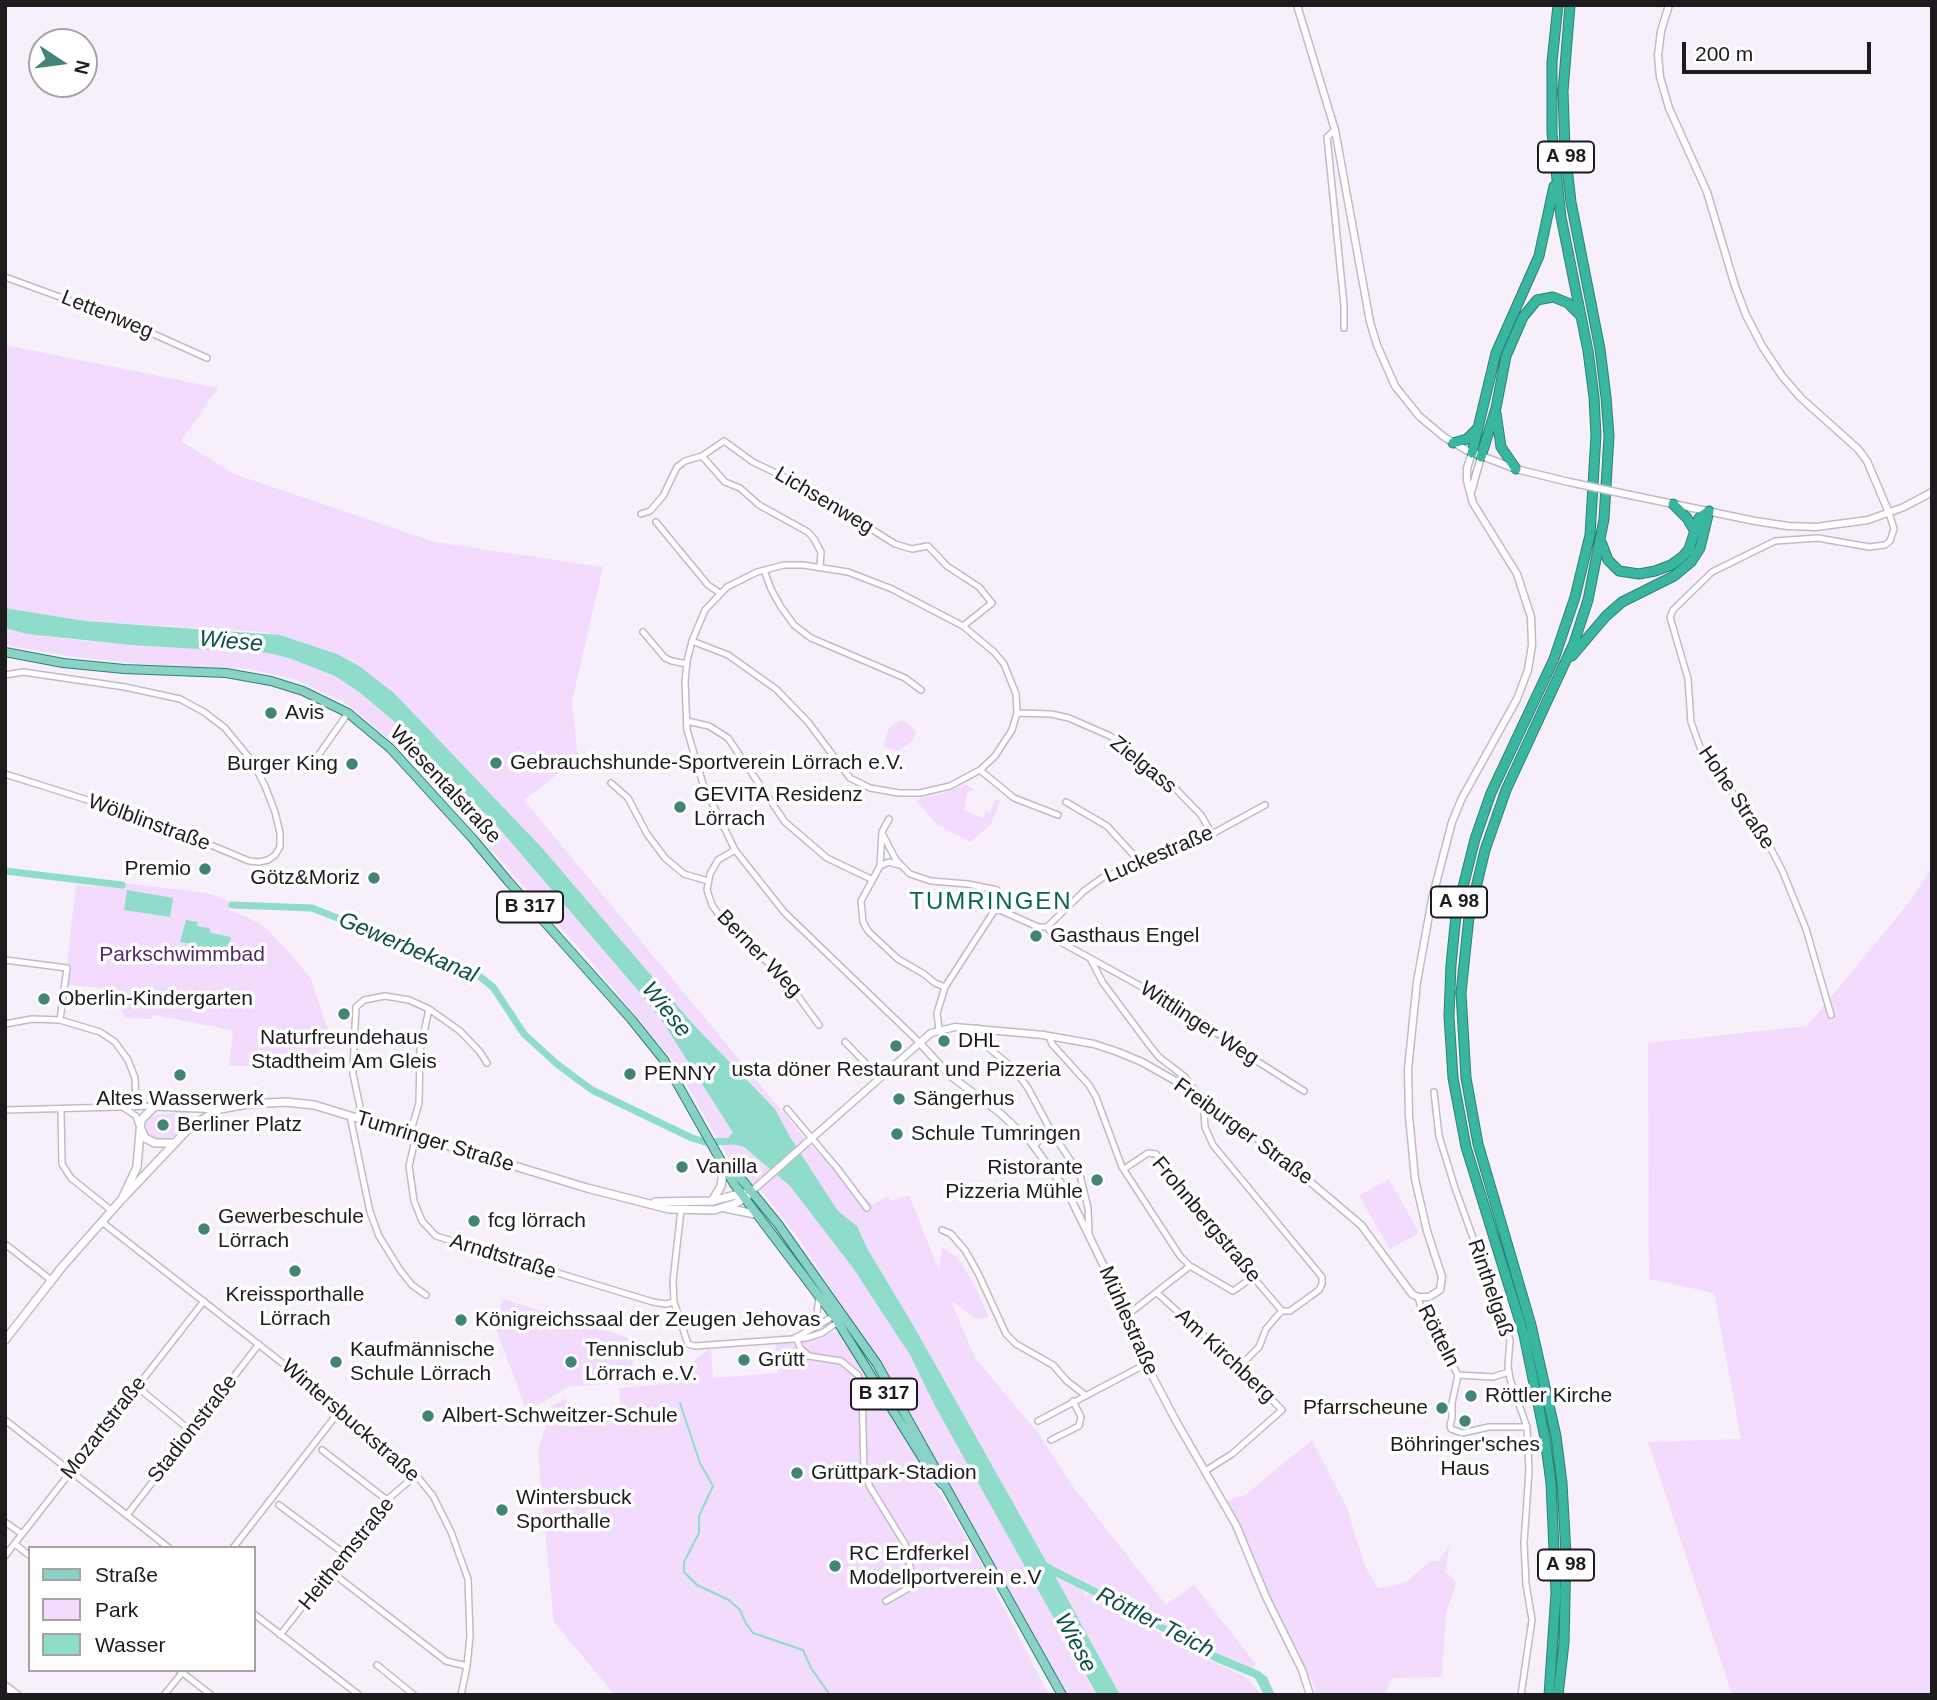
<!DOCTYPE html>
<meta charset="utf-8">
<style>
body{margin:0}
#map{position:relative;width:1937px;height:1700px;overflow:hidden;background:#f7f0fb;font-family:Helvetica,sans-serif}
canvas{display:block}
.frame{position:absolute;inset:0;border:7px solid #1d1b1e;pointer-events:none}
.legend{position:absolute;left:28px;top:1546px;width:228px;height:126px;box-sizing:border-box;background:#fff;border:2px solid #a5a4a5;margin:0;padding:9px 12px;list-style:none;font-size:21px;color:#1d1b1e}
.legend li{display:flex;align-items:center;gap:14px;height:35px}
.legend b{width:35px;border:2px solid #a5a4a5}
.north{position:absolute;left:28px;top:28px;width:70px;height:70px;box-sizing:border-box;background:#fff;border:2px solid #a5a4a5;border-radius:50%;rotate:103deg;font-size:19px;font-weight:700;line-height:28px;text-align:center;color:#1d1b1e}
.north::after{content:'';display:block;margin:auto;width:24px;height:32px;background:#428577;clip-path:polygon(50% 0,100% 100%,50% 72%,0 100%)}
.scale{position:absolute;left:1682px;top:42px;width:189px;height:32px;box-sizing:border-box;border:4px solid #1d1b1e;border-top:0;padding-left:9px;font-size:21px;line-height:24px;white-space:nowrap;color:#1d1b1e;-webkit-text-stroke:5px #fff;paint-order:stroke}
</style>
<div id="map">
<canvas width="1937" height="1700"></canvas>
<div class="frame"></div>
<ul class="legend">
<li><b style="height:9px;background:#88d3c5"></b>Straße</li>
<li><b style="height:19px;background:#f2dbfd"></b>Park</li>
<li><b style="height:19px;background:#90dccb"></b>Wasser</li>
</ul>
<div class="north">N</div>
<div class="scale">200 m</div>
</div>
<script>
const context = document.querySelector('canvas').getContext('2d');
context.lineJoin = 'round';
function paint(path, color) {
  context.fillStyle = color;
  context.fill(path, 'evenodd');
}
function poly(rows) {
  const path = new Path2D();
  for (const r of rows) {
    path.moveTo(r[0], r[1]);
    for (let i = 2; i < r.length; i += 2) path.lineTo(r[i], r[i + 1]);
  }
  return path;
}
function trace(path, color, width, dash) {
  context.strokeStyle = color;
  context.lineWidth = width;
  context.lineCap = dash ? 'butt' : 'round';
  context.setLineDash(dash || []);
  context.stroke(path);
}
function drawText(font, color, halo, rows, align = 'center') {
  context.font = font + ' Helvetica,sans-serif';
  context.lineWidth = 7;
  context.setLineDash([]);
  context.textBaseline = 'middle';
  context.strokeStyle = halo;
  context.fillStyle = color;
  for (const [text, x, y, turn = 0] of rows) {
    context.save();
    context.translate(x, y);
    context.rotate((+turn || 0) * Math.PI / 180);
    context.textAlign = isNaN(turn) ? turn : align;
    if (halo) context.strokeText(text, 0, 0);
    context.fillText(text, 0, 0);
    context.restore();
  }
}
paint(poly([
 [5,345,218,388,181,441,234,474,435,542,603,567,572,701,578,759,524,800,811,1146,873,1205,887,1196,891,1201,909,1195,939,1271,942,1247,958,1258,974,1284,989,1317,977,1319,951,1301,975,1358,1039,1434,1071,1484,1166,1605,1194,1585,1256,1664,1253,1668,1207,1649,1125,1603,1047,1563,916,1330,867,1248,857,1226,838,1211,790,1137,775,1109,692,1023,543,849,313,647,296,640,264,632,85,621,5,608],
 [5,628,27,634,83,641,268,653,289,658,335,676,359,692,402,728,497,826,641,994,664,1024,733,1134,736,1144,744,1147,790,1185,853,1268,910,1355,1096,1695,1067,1695,883,1368,797,1236,764,1194,734,1168,674,1062,589,959,403,752,361,715,342,701,294,679,249,669,142,664,66,656,5,645],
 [901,720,908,723,917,733,911,742,899,751,883,747,888,730,892,725],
 [966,784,974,790,967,793,964,810,983,818,986,811,990,812,995,799,1000,801,991,824,971,842,938,825,916,801,921,798,944,793],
 [1932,867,1932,1695,1732,1695,1648,1442,1741,1439,1714,1293,1649,1279,1648,1043,1807,1026,1911,900],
 [124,883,207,893,231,902,229,910,247,917,265,927,289,952,311,979,334,1049,320,1048,317,1064,310,1067,229,1066,233,1030,153,1015,152,1019,125,1018,112,989,68,985,71,966,67,965,76,885,122,888],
 [185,1111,187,1115,184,1123,174,1136,165,1141,153,1140,147,1136,143,1127,144,1121,148,1116],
 [1389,1179,1419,1233,1390,1249,1359,1196],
 [503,1299,639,1341,628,1382,569,1387,541,1403,526,1409,495,1326],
 [837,1331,865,1368,975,1552,1049,1695,615,1695,554,1622,553,1617,538,1451,552,1406,566,1398,570,1427,621,1418,619,1388,666,1384,711,1347,713,1378,777,1373,775,1342,806,1342],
 [1312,1440,1347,1508,1365,1566,1378,1588,1405,1583,1430,1561,1438,1561,1450,1545,1445,1572,1453,1578,1456,1584,1446,1613,1442,1677,1393,1678,1384,1695,1316,1695,1313,1683,1287,1639,1223,1502,1245,1495],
 [1054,1575,1083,1590,1085,1597,1089,1593,1201,1656,1246,1677,1261,1695,1120,1695]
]), '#f2dbfd');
paint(poly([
 [5,608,85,621,280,635,337,654,359,666,394,693,543,849,692,1023,775,1109,790,1137,838,1211,857,1226,867,1248,916,1330,1047,1563,1125,1603,1207,1649,1259,1671,1267,1677,1275,1695,1264,1695,1255,1678,1216,1662,1131,1614,1055,1576,1120,1695,1097,1695,935,1406,910,1355,853,1268,790,1186,744,1147,734,1144,729,1136,733,1133,664,1024,641,994,497,826,402,728,359,692,335,676,289,658,268,653,131,645,27,634,5,628],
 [127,890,173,898,170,917,124,910],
 [186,920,198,922,197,926,209,928,211,933,231,937,229,949,210,947,201,954,194,950,192,944,180,942]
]), '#90dccb');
trace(poly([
 [680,1403,700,1463,713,1486,699,1516,699,1533,684,1562,684,1572,697,1585,729,1600,740,1610,745,1622,753,1633,803,1650,811,1668,830,1695]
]), '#90dccb', 2);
trace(poly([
 [5,871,122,885],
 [232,905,312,908,473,971,493,987,524,1034,557,1064,592,1090,692,1138,705,1142,740,1141]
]), '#90dccb', 7);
const minor = poly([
 [1335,130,1327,137,1344,305,1344,328],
 [5,277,120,319,207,358],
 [702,456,725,482,740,488,759,505,808,532,814,539,821,552,820,567],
 [641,514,650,511,663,496,677,467,685,461,702,456,724,441,753,462,803,486,895,544,912,549,928,546,947,566,979,587,992,603,963,626],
 [656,522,708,585,720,593],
 [764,570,771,589,781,607,794,625,811,638,905,678,921,690],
 [643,632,665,658,672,661,687,664],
 [692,641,728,655,776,689,808,722,850,778,870,788,899,793,920,793,950,786,980,770,995,756,1012,730,1017,713,1016,694,1004,664,994,652,963,626,892,589,848,572,803,565,784,565,757,572,727,587,705,610,692,641,687,661,685,682,687,730,703,784,735,850,784,912,919,1042],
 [5,675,23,672,125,687,180,699,204,712,225,728,252,761,265,786,275,812,280,833,280,847,275,855,268,860,259,862,249,861,151,820,5,774],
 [1017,713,1051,714,1069,718,1110,736,1131,750,1168,781,1201,815,1212,834],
 [687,721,709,726,728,738,785,822,827,858,871,879],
 [315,760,348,713],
 [980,770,1014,798,1058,815],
 [611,783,628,798,647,834,665,858,684,874,708,881],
 [1066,802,1107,826,1140,862],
 [889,819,882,832,880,866,861,901,863,922,868,931,898,959,924,974,935,983,945,987],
 [883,835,896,860,910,874,931,881,968,884,997,890,1000,910],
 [735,850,718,860,710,874,707,890,712,905,721,918,787,981,819,1025],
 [880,866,889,862,899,865],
 [1047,927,1057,940,1144,988,1192,1022,1231,1040,1241,1051,1304,1091],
 [1047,927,1084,891,1102,878,1212,834,1265,805],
 [5,960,67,968,60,1020],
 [1091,960,1103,983,1150,1046,1159,1057,1185,1077,1195,1091],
 [1831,1015,1806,929,1782,870,1762,832,1701,750,1691,722,1688,679,1670,617,1673,610,1712,572,1775,541,1818,538,1869,547,1885,545,1890,541,1894,529,1889,513],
 [5,1024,32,1019,60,1020,100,1032,115,1042,128,1060,135,1078,136,1106],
 [977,1028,979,1040,1013,1068,1028,1088,1051,1131,1080,1175,1088,1208,1089,1234],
 [939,1030,937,1013,945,987,994,911,1000,910,1038,927,1047,927],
 [1049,1036,1052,1044,1089,1085,1096,1097,1122,1167,1180,1256,1190,1266,1233,1291,1253,1277],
 [845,1042,880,1078],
 [1434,1092,1439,1136,1455,1188,1510,1340,1508,1366,1510,1379,1527,1427,1529,1470,1524,1543,1526,1584,1532,1620,1521,1695],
 [1203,1098,1205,1127,1213,1145,1322,1277,1322,1284,1319,1290,1290,1311,1282,1311,1277,1316,1266,1329,1259,1347,1239,1367],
 [124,1108,136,1116,139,1125],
 [61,1109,62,1164,71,1178,112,1211],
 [787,1109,837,1168,867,1208],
 [5,1110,155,1106],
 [350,1116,370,1212,379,1236,400,1270,412,1285,426,1295],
 [358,1119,360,1107,353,1074,354,1046,356,1007,364,1000,385,996,409,1000,429,1009,460,1031,480,1052,487,1063],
 [410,1134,419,1103,420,1051,429,1009],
 [416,1136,409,1166,414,1201,422,1221,436,1236,653,1302,666,1304,674,1302],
 [1033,1146,1051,1131],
 [1124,1169,1148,1153,1156,1154,1253,1277,1282,1311],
 [681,1210,673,1281,674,1302,688,1344,695,1346,806,1338,822,1333,838,1322],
 [102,1222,341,1409,395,1455,416,1475,433,1496,451,1532,468,1579,470,1636,467,1666,461,1695],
 [942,1230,951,1234,965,1250,978,1273,1006,1334,1016,1344,1053,1365,1067,1381,1085,1395],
 [5,1244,51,1280],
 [1157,1293,1251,1378,1282,1410,1232,1454,1205,1471],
 [1418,1297,1421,1308,1458,1375,1452,1403,1452,1418,1450,1425,1451,1429,1462,1433,1489,1427,1527,1427],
 [1126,1316,1190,1266],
 [815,1327,819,1298],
 [796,1337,800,1348,809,1356,841,1361,858,1375,862,1390,864,1471,870,1487,905,1544,914,1585,886,1601],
 [797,1337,834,1316],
 [1458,1375,1493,1377,1509,1372],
 [136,1386,191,1431],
 [5,1420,169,1548],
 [1038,1421,1146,1364],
 [1051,1440,1079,1426,1081,1417,1073,1401],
 [322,1450,387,1500],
 [279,1505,349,1557],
 [127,1515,259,1344],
 [5,1522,22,1534],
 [15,1544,30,1556],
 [233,1548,341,1409],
 [5,1556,204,1301],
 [336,1571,339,1578,446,1661,467,1666],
 [254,1614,359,1695],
 [280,1635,325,1578,349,1557,387,1500,416,1475],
 [377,1665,414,1695],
 [179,1670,211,1695],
 [164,1695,182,1673]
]);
const tertiary = poly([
 [1297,5,1335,130,1370,322,1377,345,1395,386,1419,416,1444,437,1466,450,1516,469,1569,482],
 [1669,5,1661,31,1658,55,1660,77,1669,108,1707,192,1735,286,1746,315,1762,346,1782,376,1801,398,1858,449,1867,461,1889,513],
 [1471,492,1481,457],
 [1630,495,1755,521,1788,526,1816,527,1868,520,1904,507,1932,492],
 [919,1042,948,1074,1000,1113,1030,1141,1068,1193,1115,1289,1146,1364,1176,1421,1236,1525,1266,1597,1302,1670,1310,1695],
 [752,1191,931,1033,955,1027,1043,1035,1094,1044,1118,1052,1142,1062,1195,1092,1275,1152,1361,1225,1412,1294,1418,1297,1429,1297,1440,1290,1442,1277,1427,1231,1415,1179,1409,1116,1408,1069,1417,982,1432,899,1452,822,1462,798,1517,699,1528,670,1532,645,1531,617,1517,574,1473,503,1467,481,1467,468,1472,453]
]);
const secondary = poly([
 [141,1129,145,1138,155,1143,174,1143],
 [122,1199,137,1167,141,1120,155,1106,220,1109,248,1104,286,1102,314,1105,587,1188,669,1209,714,1210,734,1204,747,1197],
 [712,1201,721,1186,724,1167],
 [655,1202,712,1201,743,1193],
 [725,1208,755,1214],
 [5,1340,62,1267,122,1199,190,1127,220,1109],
 [5,1686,17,1695]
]);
const primary = poly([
 [5,652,63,663,124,669,226,673,271,681,303,691,348,713,390,748,473,839,508,881,631,1019,664,1060,734,1184,834,1316,928,1467,942,1484],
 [725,1165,742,1180,778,1224,877,1364,1062,1695]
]);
const motorway = poly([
 [1496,413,1501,447,1516,469],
 [1453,443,1467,439,1478,428],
 [1472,453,1496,353,1539,256,1554,186],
 [1481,457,1496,408,1506,356,1523,317,1537,300,1553,297,1568,303,1580,315],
 [1673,504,1687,518,1694,530],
 [1602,544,1608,560,1619,571,1639,574,1655,571,1671,565,1682,557,1689,549,1699,518,1709,511],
 [1572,656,1606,616,1622,602,1674,576,1691,562,1700,548,1709,511],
 [1549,1695,1556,1593,1551,1483,1545,1438,1524,1335,1466,1147,1453,1078,1449,1016,1451,965,1456,915,1475,839,1491,793,1554,659,1575,597,1590,535,1596,435,1594,397,1588,351,1561,217,1552,133,1552,62,1558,5],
 [1558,1695,1564,1643,1566,1554,1562,1483,1556,1436,1531,1325,1478,1144,1466,1078,1461,993,1469,917,1485,850,1506,790,1574,643,1588,600,1604,519,1609,436,1606,397,1600,349,1571,202,1565,150,1563,91,1570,5]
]);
trace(minor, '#c2bbc6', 8);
trace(tertiary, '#c2bbc6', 9);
trace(secondary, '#c2bbc6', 10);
trace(primary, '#2f8072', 10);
trace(motorway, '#2f8072', 11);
trace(minor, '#fff', 5);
trace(tertiary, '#fff', 6);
trace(secondary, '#fff', 7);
trace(primary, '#88d3c5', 8);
trace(motorway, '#38b69f', 9);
const tertiaryBridge = poly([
 [1569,482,1630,495]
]);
trace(tertiaryBridge, '#c2bbc6', 9, []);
trace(tertiaryBridge, '#fff', 6);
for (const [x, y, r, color] of [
 [271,713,7,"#428577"],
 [496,763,7,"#428577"],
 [352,764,7,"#428577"],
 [680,807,7,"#428577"],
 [205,869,7,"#428577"],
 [374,878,7,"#428577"],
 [1036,936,7,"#428577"],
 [44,999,7,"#428577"],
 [344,1014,7,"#428577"],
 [944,1041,7,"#428577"],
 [896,1046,7,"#428577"],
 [630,1074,7,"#428577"],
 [180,1075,7,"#428577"],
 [899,1099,7,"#428577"],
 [163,1125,7,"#428577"],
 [897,1134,7,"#428577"],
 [682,1167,7,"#428577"],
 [1097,1180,7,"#428577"],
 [474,1221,7,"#428577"],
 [204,1229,7,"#428577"],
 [295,1271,7,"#428577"],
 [461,1320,7,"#428577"],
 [744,1360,7,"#428577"],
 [336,1362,7,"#428577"],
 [571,1362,7,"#428577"],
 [1471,1396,7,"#428577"],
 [1442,1408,7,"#428577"],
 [428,1416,7,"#428577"],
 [1465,1421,7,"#428577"],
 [797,1473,7,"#428577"],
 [502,1510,7,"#428577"],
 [835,1566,7,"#428577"]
]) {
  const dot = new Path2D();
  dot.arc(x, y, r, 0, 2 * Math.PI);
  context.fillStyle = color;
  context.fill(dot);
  trace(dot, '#fff', 2.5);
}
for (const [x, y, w] of [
 [1566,157,56],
 [1459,902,56],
 [530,907,66],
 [884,1394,66],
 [1566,1565,56]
]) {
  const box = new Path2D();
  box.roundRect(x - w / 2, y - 15.5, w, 31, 5);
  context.fillStyle = '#fff';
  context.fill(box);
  trace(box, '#1d1b1e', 2);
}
drawText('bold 19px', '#1d1b1e', null, [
 ["A 98",1566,157],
 ["A 98",1459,902],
 ["B 317",530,907],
 ["B 317",884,1394],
 ["A 98",1566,1565]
]);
drawText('21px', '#1d1b1e', '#fff', [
 ["Lettenweg",107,315,22],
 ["Lichsenweg",824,501,31],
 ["Zielgass",1143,765,39],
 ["Wiesentalstraße",445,785,47],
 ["Hohe Straße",1736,798,56],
 ["Wölblinstraße",149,823,20],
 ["Luckestraße",1159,855,-23],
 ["Berner Weg",759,954,46],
 ["Wittlinger Weg",1199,1024,33],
 ["Freiburger Straße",1243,1132,36],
 ["Tumringer Straße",435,1142,17],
 ["Frohnbergstraße",1206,1220,50],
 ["Arndtstraße",503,1257,17],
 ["Rinthelgaß",1490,1288,71],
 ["Mühlestraße",1128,1321,66],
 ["Rötteln",1438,1336,63],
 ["Am Kirchberg",1225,1356,43],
 ["Wintersbuckstraße",350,1421,41],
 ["Mozartstraße",104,1428,-52],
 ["Stadionstraße",193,1429,-52],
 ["Heithemstraße",347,1554,-51]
]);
drawText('21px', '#1d1b1e', '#fff', [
 ["Avis",285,713],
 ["Gebrauchshunde-Sportverein Lörrach e.V.",510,763],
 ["Burger King",338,764,"right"],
 ["GEVITA Residenz",694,795],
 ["Lörrach",694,819],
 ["Premio",191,869,"right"],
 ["Götz&Moriz",360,878,"right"],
 ["Gasthaus Engel",1050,936],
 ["Oberlin-Kindergarten",58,999],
 ["Naturfreundehaus",344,1038,"center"],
 ["Stadtheim Am Gleis",344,1062,"center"],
 ["DHL",958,1041],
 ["usta döner Restaurant und Pizzeria",896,1070,"center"],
 ["PENNY",644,1074],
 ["Altes Wasserwerk",180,1099,"center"],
 ["Sängerhus",913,1099],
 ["Berliner Platz",177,1125],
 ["Schule Tumringen",911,1134],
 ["Vanilla",696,1167],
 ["Ristorante",1083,1168,"right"],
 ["Pizzeria Mühle",1083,1192,"right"],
 ["Gewerbeschule",218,1217],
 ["Lörrach",218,1241],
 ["fcg lörrach",488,1221],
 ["Kreissporthalle",295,1295,"center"],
 ["Lörrach",295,1319,"center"],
 ["Königreichssaal der Zeugen Jehovas",475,1320],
 ["Kaufmännische",350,1350],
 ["Schule Lörrach",350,1374],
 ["Tennisclub",585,1350],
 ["Lörrach e.V.",585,1374],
 ["Grütt",758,1360],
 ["Röttler Kirche",1485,1396],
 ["Pfarrscheune",1428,1408,"right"],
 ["Albert-Schweitzer-Schule",442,1416],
 ["Böhringer'sches",1465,1445,"center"],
 ["Haus",1465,1469,"center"],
 ["Grüttpark-Stadion",811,1473],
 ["Wintersbuck",516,1498],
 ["Sporthalle",516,1522],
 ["RC Erdferkel",849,1554],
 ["Modellportverein e.V",849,1578]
], 'left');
drawText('21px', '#542966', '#fff', [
 ["Parkschwimmbad",182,955]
]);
drawText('italic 23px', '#0e5045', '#fff', [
 ["Wiese",231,642,5],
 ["Gewerbekanal",408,948,23],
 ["Wiese",666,1010,51],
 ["Röttler Teich",1155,1623,27],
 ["Wiese",1075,1643,62]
]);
context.letterSpacing = '2px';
drawText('24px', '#0a6455', '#fff', [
 ["TUMRINGEN",991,902]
]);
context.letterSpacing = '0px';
</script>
